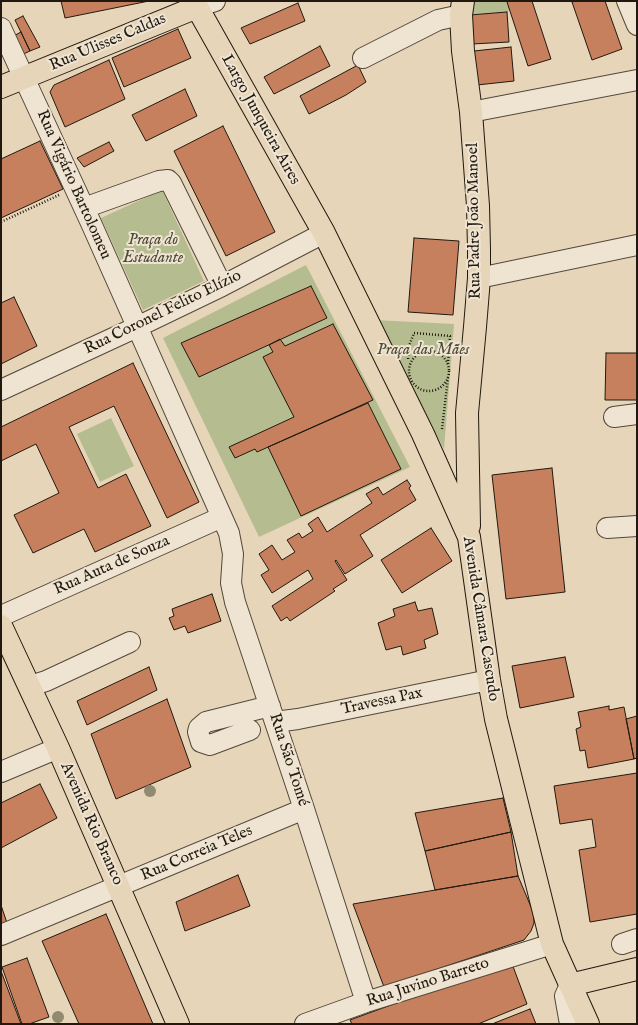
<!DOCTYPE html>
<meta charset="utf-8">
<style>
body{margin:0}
#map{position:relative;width:638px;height:1025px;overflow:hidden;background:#e7d5b9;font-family:"IM FELL English",serif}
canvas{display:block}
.frame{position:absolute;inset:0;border:2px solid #21190f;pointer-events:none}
</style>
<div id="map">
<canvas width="638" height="1025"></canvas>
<div class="frame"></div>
</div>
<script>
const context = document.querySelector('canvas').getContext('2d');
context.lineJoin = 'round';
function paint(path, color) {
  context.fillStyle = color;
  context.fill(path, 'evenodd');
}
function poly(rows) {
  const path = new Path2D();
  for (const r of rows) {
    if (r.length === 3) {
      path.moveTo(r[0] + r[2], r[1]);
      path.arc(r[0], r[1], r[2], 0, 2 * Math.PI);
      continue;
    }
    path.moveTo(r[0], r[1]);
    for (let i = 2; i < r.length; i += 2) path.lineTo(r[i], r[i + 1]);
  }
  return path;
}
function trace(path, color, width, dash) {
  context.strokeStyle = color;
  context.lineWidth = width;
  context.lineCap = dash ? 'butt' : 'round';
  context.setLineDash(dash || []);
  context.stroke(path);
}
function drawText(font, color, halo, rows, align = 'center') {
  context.font = font + ' "IM FELL English",serif';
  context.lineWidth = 4;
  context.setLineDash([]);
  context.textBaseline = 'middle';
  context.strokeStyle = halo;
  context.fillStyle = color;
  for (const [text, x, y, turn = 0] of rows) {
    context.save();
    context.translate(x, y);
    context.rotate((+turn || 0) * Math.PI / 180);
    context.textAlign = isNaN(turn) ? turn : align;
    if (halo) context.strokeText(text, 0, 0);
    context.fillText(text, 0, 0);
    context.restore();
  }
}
paint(poly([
 [475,1,510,1,510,9,507,12,470,15],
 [162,190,204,281,143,310,101,218],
 [306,265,410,467,259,537,163,338],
 [374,320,454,324,444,450,444,449],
 [111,418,134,466,100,482,77,434]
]), '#b5bd90');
const building = poly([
 [61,1,149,1,65,18,61,1],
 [510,1,532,1,551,59,528,66,507,2,510,1],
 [576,1,605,1,622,49,592,60,572,2,576,1],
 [298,3,305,21,250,44,241,28,298,3],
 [507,12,509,42,472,44,470,15,507,12],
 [23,16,40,47,30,51,15,20,23,16],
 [178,29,191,58,124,87,112,58,178,29],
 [21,32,30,51,17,57,8,39,21,32],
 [320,46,330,66,274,94,264,77,320,46],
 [511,47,514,81,477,85,474,51,511,47],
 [109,60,125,99,65,127,50,92,54,85,109,60],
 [358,65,366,82,346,95,309,114,300,96,358,65],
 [185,89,197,116,146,141,132,115,185,89],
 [223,126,275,232,226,256,174,151,223,126],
 [40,141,63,189,1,218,1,159,40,141],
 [109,142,114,151,84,167,77,158,109,142],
 [414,238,459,241,453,315,408,312,414,238],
 [311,286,327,318,199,377,181,343,311,286],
 [14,297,37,346,1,364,1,303,14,297],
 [333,324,373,400,257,452,255,449,235,458,229,447,294,417,263,357,273,352,269,345,280,339,285,346,333,324],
 [606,353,637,353,637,400,605,400,606,353],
 [133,363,199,502,167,518,114,406,69,427,98,488,126,474,151,526,95,552,84,529,33,553,14,515,59,493,36,444,1,461,1,427,133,363],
 [368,403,401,469,301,516,268,447,368,403],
 [552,468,565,592,506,599,492,475,552,468],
 [407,480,411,486,409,488,416,500,360,535,373,556,345,574,336,560,335,561,347,580,333,589,335,591,290,621,287,617,281,621,272,606,313,579,308,570,272,593,261,575,269,570,259,554,272,545,282,560,295,552,287,540,299,533,302,538,313,531,308,524,318,517,327,532,372,503,366,494,378,487,383,495,407,480],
 [431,528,452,561,402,593,381,560,431,528],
 [212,594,221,621,188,633,185,626,174,630,169,618,174,616,172,609,212,594],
 [415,602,418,611,432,608,438,634,424,640,426,648,403,655,401,646,386,650,378,623,395,616,393,609,415,602],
 [565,657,574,697,520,708,512,666,565,657],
 [149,667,157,690,87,725,77,701,149,667],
 [167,699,191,767,116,799,91,734,167,699],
 [609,706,609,710,624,707,634,759,588,768,585,750,580,751,576,729,581,727,578,712,609,706],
 [637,716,637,758,634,759,626,719,637,716],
 [637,773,637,914,590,922,579,850,596,847,592,819,560,824,554,786,637,773],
 [40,784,57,818,1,848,1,803,40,784],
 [503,798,511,832,425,851,415,813,503,798],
 [511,832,518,876,435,890,425,851,511,832],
 [238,875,250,906,185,931,176,902,238,875],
 [518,876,534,914,534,923,531,931,524,940,384,987,353,904,518,876],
 [1,905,9,929,1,932,1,905],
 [106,914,153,1024,79,1024,42,941,106,914],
 [27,958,49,1017,29,1024,22,1024,2,967,27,958],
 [511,961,527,1004,478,1024,352,1024,350,1020,511,961],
 [1,971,21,1024,1,1024,1,971],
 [530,1009,536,1024,492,1024,530,1009]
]);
paint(building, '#c7805e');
trace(building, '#21190f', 1);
const minor = poly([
 [627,1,637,25],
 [197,7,215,1],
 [1,28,91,223,229,533,233,554,231,583,235,602,304,809,366,1002],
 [363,58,438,20,461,15],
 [471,112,637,80],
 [84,208,159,181,168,180,171,183,222,286],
 [479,278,637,245],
 [1,390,137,327,222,286,324,233],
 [614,417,637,414],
 [607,528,637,526],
 [1,616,222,517],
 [30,686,46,681,130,642],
 [275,722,298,719,489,680],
 [250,730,210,745,201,742,198,732,199,728,206,722,270,706],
 [1,772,58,748],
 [1,935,304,809],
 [622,944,637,939],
 [305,1024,366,1002,552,944],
 [570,1024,565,996,570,985]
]);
const major = poly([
 [463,1,461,15,463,51,471,112,478,206,479,249,479,278,475,327,467,413,469,526],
 [1,87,197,7,324,233,423,434,469,537,489,680,496,719,552,944,588,1024],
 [1,626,58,748,178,1024],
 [570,985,637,969]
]);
trace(minor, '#52483a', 22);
trace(major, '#21190f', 24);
trace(poly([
 [1,222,59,195],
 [429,371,20],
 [408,359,409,346,414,333,450,336,448,364],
 [442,429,448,378]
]), '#21190f', 2.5, [1, 2]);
trace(minor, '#efe4d2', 20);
trace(major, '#e7d5b9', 22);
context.fillStyle = '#928971';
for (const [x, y] of [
 [150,791],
 [58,1017]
]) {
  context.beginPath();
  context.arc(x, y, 6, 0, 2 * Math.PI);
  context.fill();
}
drawText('16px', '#21190f', '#efe4d2', [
 ["Rua Ulisses Caldas",108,43,-23],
 ["Largo Junqueira Aires",260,120,61],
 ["Rua Vigário Bartolomeu",73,185,66],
 ["Rua Padre João Manoel",475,221,-91],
 ["Rua Coronel Felito Elízio",163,313,-26],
 ["Rua Auta de Souza",112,566,-24],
 ["Avenida Câmara Cascudo",480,619,81],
 ["Travessa Pax",382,702,-12],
 ["Rua São Tomé",288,760,72],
 ["Avenida Rio Branco",91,824,66],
 ["Rua Correia Teles",197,854,-23],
 ["Rua Juvino Barreto",428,983,-18]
]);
drawText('italic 16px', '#4d4a36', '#efe4d2', [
 ["Praça do",153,241],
 ["Estudante",153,259],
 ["Praça das Mães",423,351]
]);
</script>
